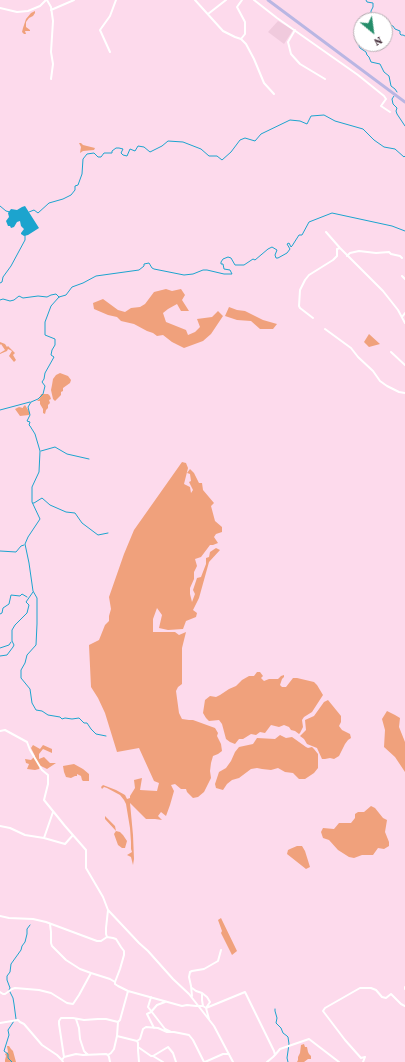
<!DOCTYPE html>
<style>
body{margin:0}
#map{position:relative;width:405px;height:1062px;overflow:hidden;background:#fddaec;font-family:"Crimson Pro",serif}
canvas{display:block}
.north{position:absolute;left:353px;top:12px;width:40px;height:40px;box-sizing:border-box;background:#fff;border:1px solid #b5acb1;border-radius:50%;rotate:151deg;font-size:11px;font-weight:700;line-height:16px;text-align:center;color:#46303c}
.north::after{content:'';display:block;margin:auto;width:14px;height:18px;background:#258d6a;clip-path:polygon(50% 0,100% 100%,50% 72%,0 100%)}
</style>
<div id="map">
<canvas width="405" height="1062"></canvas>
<div class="north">N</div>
</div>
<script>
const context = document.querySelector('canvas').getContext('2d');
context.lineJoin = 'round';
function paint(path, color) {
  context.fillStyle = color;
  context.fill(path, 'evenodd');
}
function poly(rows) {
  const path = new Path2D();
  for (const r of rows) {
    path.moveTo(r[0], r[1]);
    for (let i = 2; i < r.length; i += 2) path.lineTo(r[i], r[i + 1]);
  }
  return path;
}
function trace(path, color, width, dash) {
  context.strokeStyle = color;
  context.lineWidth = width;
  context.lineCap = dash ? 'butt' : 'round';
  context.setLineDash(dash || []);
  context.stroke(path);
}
paint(poly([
 [278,21,293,30,284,44,268,32]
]), '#f0cadd');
paint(poly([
 [35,11,35,13,33,16,29,18,26,22,26,27,30,30,30,31,25,31,26,34,24,34,22,32,23,28,26,19,31,13],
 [79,143,81,143,83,145,95,148,94,150,83,151,80,153,81,147],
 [166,289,172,291,181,289,185,295,182,300,189,311,181,311,177,304,168,309,163,313,166,322,186,330,188,335,195,332,200,327,197,319,212,317,218,311,223,316,211,334,203,341,184,348,172,342,163,335,157,336,153,333,147,331,134,324,121,321,117,317,108,315,94,309,93,303,103,299,118,310,125,312,131,308,140,307,145,304,154,292],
 [229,307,237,310,245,311,263,320,277,324,273,329,260,329,251,321,237,320,225,316],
 [369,334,380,344,369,347,364,342],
 [0,342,5,344,7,347,8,346,15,353,13,355,16,360,14,362,9,356,12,351,8,349,7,351,0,354,0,353,5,350,1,344,0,345],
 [60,373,68,376,71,380,70,383,63,388,63,391,61,392,61,395,55,401,53,399,51,390,52,385,53,379,56,375],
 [41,394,48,394,50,396,51,399,49,400,50,403,48,405,48,408,46,410,45,414,43,413,43,409,40,404,40,401,37,401,40,398],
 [25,405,30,413,29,415,20,416,15,409,19,407,23,408,23,407],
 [182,462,186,463,188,468,184,484,190,487,191,493,193,490,189,482,191,481,190,474,187,473,190,469,194,473,199,483,202,483,203,490,214,503,211,506,215,521,222,527,222,532,216,534,214,537,218,543,213,545,210,545,201,557,195,559,197,566,194,572,194,579,190,588,190,594,192,602,195,594,193,590,197,578,201,577,206,564,206,558,209,557,210,552,216,548,220,550,209,562,199,598,193,610,197,613,196,617,186,621,183,629,168,630,159,628,162,615,157,608,153,619,153,632,175,632,179,635,186,632,182,648,182,684,178,687,176,691,179,713,182,719,189,720,193,720,215,728,218,733,217,736,221,744,222,751,218,754,213,756,211,763,210,771,211,778,204,792,198,797,193,798,187,792,186,789,181,789,175,784,171,785,174,791,170,805,166,816,161,812,158,816,162,820,155,819,146,819,130,803,133,835,134,859,133,865,131,857,127,855,132,852,131,849,131,842,130,828,126,804,124,800,120,795,107,788,104,787,102,789,101,787,103,785,116,790,125,795,127,799,130,798,130,796,135,788,134,780,142,778,140,790,157,791,159,783,154,781,139,748,117,752,105,713,98,698,91,687,89,645,99,640,105,625,109,621,109,616,111,609,109,597,124,554,134,530],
 [257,672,260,672,263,676,261,678,264,681,269,679,278,679,281,676,284,675,284,677,282,679,280,685,282,687,286,687,293,678,297,678,314,682,317,685,323,695,312,712,304,717,302,720,303,727,300,733,299,734,295,731,291,730,289,727,284,725,279,727,271,725,265,733,260,732,256,735,251,734,243,739,239,739,235,744,230,742,226,739,222,724,219,720,209,721,206,718,203,713,205,700,210,696,216,697,220,695,229,689,236,686,242,680,249,676,254,676],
 [328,700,341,716,341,722,339,726,342,730,350,734,351,738,348,740,345,744,339,756,334,759,330,758,325,759,322,759,317,748,307,744,304,739,300,736,306,730,305,720,314,716,324,702],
 [387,711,395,715,400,718,399,727,405,742,405,772,395,757,384,747,385,730,382,719],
 [280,735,286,738,292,737,306,747,308,748,312,747,314,749,318,754,318,768,314,773,305,779,299,779,293,773,285,772,278,768,271,770,262,769,257,768,251,769,239,778,232,780,227,784,223,790,216,788,215,784,219,772,226,768,231,761,235,752,239,747,253,744,257,738,275,739],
 [33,745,40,749,43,745,52,749,52,753,43,749,39,754,39,759,44,757,50,763,56,763,47,769,41,766,39,769,35,770,27,769,29,764,26,763,25,759,31,760,35,756,31,748],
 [74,764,83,769,89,774,89,781,83,781,82,780,81,776,77,774,77,776,75,776,71,778,66,777,64,772,63,766],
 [371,806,375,808,383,818,387,820,385,832,389,842,389,846,384,849,378,848,373,855,362,855,354,858,349,857,338,850,329,840,323,838,321,832,323,828,334,829,339,823,351,823,355,818,355,814,358,812,364,812],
 [105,816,115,826,116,831,120,832,123,835,127,841,125,848,122,848,118,845,114,834,116,831,105,819],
 [297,846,302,846,305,851,310,867,306,869,287,854,288,850,290,849],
 [221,918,237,951,232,955,221,933,222,931,218,920],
 [304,1044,305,1047,307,1047,308,1052,309,1054,311,1056,311,1059,308,1059,304,1062,295,1062,297,1062,298,1060,298,1057,300,1053,301,1045],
 [7,1046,9,1046,11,1049,13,1051,16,1062,5,1062,5,1060,6,1056,5,1054,8,1052]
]), '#f0a17c');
paint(poly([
 [25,206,39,228,28,235,24,236,21,234,21,233,24,229,21,226,20,221,17,222,14,227,11,228,10,226,8,226,6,221,9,217,8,213,11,209,17,210,22,207]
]), '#1ca4ce');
trace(poly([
 [366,0,367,2,373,3,373,7,371,11,371,17,370,20],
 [385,24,393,26,395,29,400,31,400,34,401,35,403,35,405,36],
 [361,39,359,46,360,48,366,52,367,55,369,57,371,62,380,64,384,72,389,76,391,86,395,89,397,92],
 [394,96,392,99,393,104,397,108,396,111,397,114,405,126],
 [0,206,6,211,10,212],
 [29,212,34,210,38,213,49,203,63,199,71,195,75,190,75,186,78,185,82,174,83,159,87,154,94,153,98,157,101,157,104,153,112,153,112,151,116,148,119,148,123,149,121,153,123,155,127,156,130,149,135,151,138,146,144,147,150,152,162,146,168,141,183,142,201,149,209,156,217,156,222,160,231,152,240,140,245,138,255,141,261,134,290,120,300,121,307,124,311,116,324,115,335,121,363,129,374,140,384,147,395,149,404,157,405,156],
 [0,283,2,282,3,277,11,266,25,240,25,234],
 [0,300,3,299,10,301,14,300,19,296,23,298,38,296,47,297,51,295,56,294,59,297],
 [0,410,30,402],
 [41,451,55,447,67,454,89,459],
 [33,503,34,503,42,498,50,505,66,512,75,513,82,523,98,535,108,533],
 [0,551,16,552,21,546,24,545],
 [0,614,2,613,3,608,9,604,11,595,20,596,22,594,27,597],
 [0,648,9,645,11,642],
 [0,656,7,655,13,647,14,645,12,641,12,630,15,625,27,613,29,605,26,602,33,592],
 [106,736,96,734,91,729,87,723,84,723,79,718,72,719,65,718,62,719,60,717,48,715,42,711,36,710,32,703,30,689,21,678,21,670,25,663,27,655,36,645,37,624,37,598,33,591,29,563,25,544,28,537,40,519,32,502,32,487,39,472,40,451,35,434,30,426,29,425,30,422,27,421,30,415,28,407,31,402,38,399,43,394,45,386,42,382,44,379,45,373,54,357,51,355,52,350,55,345,55,339,45,335,45,322,51,306,59,297,66,295,72,287,83,283,96,276,139,270,144,266,144,264,149,263,152,268,154,269,184,275,193,274,203,270,207,270,224,274,232,274,230,270,224,269,223,264,221,264,221,262,223,259,228,257,231,258,235,265,244,265,253,259,255,260,268,249,272,247,277,250,275,255,276,258,278,258,287,253,290,249,287,244,289,243,291,247,292,246,299,235,302,235,309,222,332,213,392,226,405,231],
 [275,1009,275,1011,277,1018,276,1023,281,1028,283,1033,287,1036,288,1037,289,1044,287,1058,288,1062],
 [16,1019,14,1004,13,998,9,990,10,988,7,980,7,976,10,972,11,964,21,950,22,946,25,942,27,934,27,929,30,925],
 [12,1062,8,1058,8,1054,4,1051,9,1035,8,1030,14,1021]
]), '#1ca4ce', 1);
trace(poly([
 [47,0,51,7,53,21,51,52,53,64,51,79],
 [195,0,223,31,235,37,241,39,246,44,254,59,264,83,274,94],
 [254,0,277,18,358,75,384,96,386,99,381,106,390,112],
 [0,8,17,12,28,11,40,6,46,0],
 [51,10,74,0],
 [208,14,226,0],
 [295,30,288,42,291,54,300,64,325,79],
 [241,39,245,34,245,22,237,7,242,0],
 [110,52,100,30,110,16,116,0],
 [326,232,340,248,383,291,398,310,405,323],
 [347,256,350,253,359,251,376,253,389,252,391,254,400,256,402,258],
 [402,276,405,279],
 [402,317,405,313],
 [313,318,300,308,299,306,300,290,305,280,309,275,333,260,337,256,337,249,340,248],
 [325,329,351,348,358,357,373,371,380,381,387,386,399,392,405,393],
 [391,352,405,365],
 [0,731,5,730,27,742,30,750,42,770,48,775,48,784,44,800,65,826,86,850,86,868,103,897,108,910,106,928,106,934,107,937],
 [0,826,10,828,25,835,44,838,65,844,73,835],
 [44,838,53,812],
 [108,910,139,943,148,951,173,979,189,994,214,1026,233,1062],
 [0,916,9,918,33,919,46,922,97,941,101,941,107,937,113,938,116,939,121,947,124,951,124,955,120,969,115,982,115,984,118,986,128,991,182,1006,187,1005,196,1006,203,1006,206,1008,210,1002,207,997,202,993,196,991,192,988],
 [50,924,51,932,51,943,52,946,66,960,80,969,91,973],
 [405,987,405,989],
 [0,992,3,994,5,994,12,989,15,988,39,990,51,993,67,1003,73,1004,79,995,91,973,110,979,115,982],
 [202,993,202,1000,203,1006],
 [192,996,191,986,189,977,190,972,192,971,204,969,218,961,221,950],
 [151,997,148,1007,165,1029,171,1032],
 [76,1019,79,1028,80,1039,84,1051,88,1055],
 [209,1019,206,1008,245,992,274,1051,275,1055,273,1057,267,1062],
 [0,1023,18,1020,20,1022,24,1024,42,1045,57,1055,62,1060],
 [154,1028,147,1014,151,1012,157,1005,165,1002],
 [117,1036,137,1041,140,1039,143,1029,146,1027,158,1028,167,1032,174,1032,189,1035,193,1040,204,1062],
 [137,1041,138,1043,138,1050,139,1062],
 [138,1047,151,1056,153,1056],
 [108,1055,111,1053,114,1049,117,1036,118,1022,120,1020,128,991],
 [275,1055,280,1049,309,1039,339,1062],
 [64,1057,59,1024,59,1021,61,1018,73,1018,84,1020,98,1019,106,1019,118,1022],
 [63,1062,62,1060,64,1057,76,1054,83,1055,106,1054,108,1055,109,1057,110,1062],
 [163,1062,153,1056,168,1047,173,1053,176,1062],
 [205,1062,223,1054,229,1054],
 [363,1062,365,1057,361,1058,345,1040,323,1011,325,1008,360,988,371,988,376,990,382,997,386,998,391,994,401,1004,405,1006]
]), '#fff', 2);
trace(poly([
 [268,0,405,102]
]), '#b9b6e3', 3);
</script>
